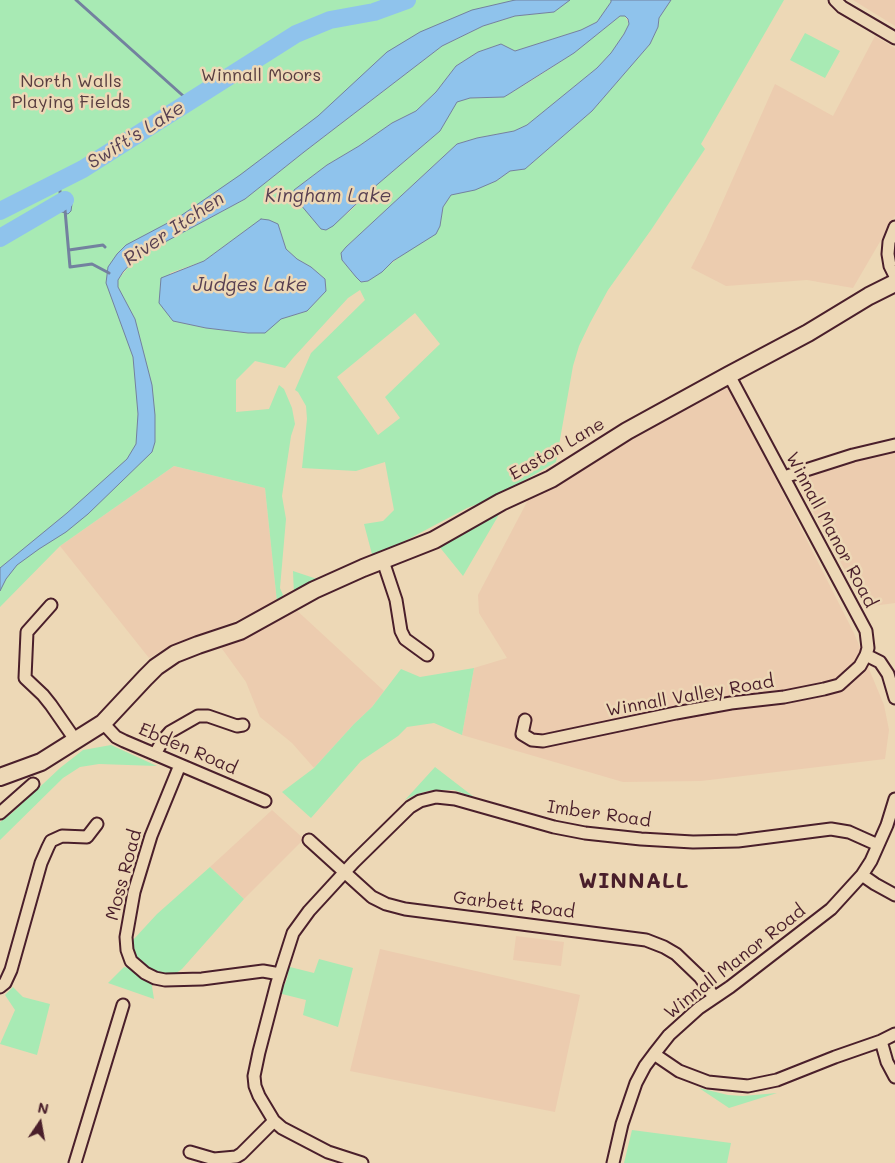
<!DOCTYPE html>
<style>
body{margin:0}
#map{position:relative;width:895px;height:1163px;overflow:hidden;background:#edd8b6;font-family:Mali,sans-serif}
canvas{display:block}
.north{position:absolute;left:15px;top:1098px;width:50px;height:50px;-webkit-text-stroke:4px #edd8b6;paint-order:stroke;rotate:12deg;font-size:14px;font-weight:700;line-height:20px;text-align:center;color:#4a1f2b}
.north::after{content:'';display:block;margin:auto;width:18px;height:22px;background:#4a1f2b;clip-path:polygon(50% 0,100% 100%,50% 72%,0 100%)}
</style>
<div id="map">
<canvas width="895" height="1163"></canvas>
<div class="north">N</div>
</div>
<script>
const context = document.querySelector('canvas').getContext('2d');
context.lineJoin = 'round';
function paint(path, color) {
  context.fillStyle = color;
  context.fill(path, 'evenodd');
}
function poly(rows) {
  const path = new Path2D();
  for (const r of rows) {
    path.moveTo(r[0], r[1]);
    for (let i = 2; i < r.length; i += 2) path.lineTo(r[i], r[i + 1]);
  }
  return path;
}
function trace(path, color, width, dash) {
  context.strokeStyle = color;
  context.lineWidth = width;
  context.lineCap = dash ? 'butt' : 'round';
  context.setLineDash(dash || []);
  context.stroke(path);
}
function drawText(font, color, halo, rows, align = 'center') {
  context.font = font + ' Mali,sans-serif';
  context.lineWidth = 5;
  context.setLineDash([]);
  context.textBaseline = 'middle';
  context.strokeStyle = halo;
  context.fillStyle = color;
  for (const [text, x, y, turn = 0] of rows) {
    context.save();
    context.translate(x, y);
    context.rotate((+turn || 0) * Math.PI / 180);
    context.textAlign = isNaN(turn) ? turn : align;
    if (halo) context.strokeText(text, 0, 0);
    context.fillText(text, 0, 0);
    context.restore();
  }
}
paint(poly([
 [853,0,895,0,895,26],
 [875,36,895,48,895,216,853,288,807,280,726,286,691,268,706,239,775,84,833,116],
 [729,387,854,633,884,705,889,730,885,759,701,781,623,782,462,735,474,668,507,658,479,613,478,595,528,500,671,417],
 [895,452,895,603,865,607,794,477],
 [174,466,265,488,277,602,233,622,170,646,149,658,60,546],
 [292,606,384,691,372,707,354,724,314,768,292,743,260,717,246,682,220,646,229,643],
 [272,810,304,839,244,899,210,867],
 [516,936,564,942,561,966,513,960],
 [380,949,580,995,555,1112,350,1071]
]), '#ecccaf');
paint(poly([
 [0,0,554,0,499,10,375,79,122,261,113,289,135,319,122,296,118,287,118,280,133,261,152,249,245,199,304,152,442,46,483,26,515,16,554,12,570,0,611,0,611,2,597,22,581,30,515,51,501,44,478,52,456,66,436,92,416,111,392,123,359,146,327,165,294,190,321,229,348,213,372,189,440,131,456,102,470,98,504,97,534,79,574,53,620,16,625,16,629,24,624,34,611,53,597,68,527,125,514,131,477,138,457,144,346,247,342,260,361,282,368,281,440,226,443,207,451,195,496,181,510,171,525,169,592,111,650,44,658,27,659,18,671,0,784,0,701,144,705,149,651,230,608,290,590,323,579,346,573,366,556,462,496,497,467,508,373,558,364,524,383,521,394,510,385,462,356,471,302,468,307,419,306,406,298,392,295,390,311,353,365,300,360,290,348,298,293,358,285,368,255,361,236,380,236,412,269,409,279,385,284,389,292,408,295,424,291,436,282,496,286,519,280,588,283,595,277,602,265,488,174,466,60,546,0,607],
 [278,224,286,249,297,259,311,267,325,279,326,291,307,311,281,319,248,333,206,328,173,321,170,273,204,261,250,227],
 [415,313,440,344,385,397,400,418,378,435,337,377],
 [805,33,840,51,825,78,790,60],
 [501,510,497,518,463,576,438,545],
 [293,571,320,580,294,595],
 [474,668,462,735,434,723,407,727,398,736,361,761,311,818,282,792,314,768,354,724,372,707,401,669,420,677],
 [111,745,157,766,99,764,80,767,63,778,0,840,0,822,12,813,60,768,83,750],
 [435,767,474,797,454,790,432,790,417,794,405,800],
 [210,867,244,899,182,969,172,976,149,971,140,965,129,947,133,940,157,914],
 [319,959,353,968,338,1027,303,1015,306,1000,278,993,280,986,285,984,288,975,285,970,286,966,314,973],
 [124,967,129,968,151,980,154,999,108,983],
 [13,987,23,997,50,1004,37,1055,0,1044,15,1010,5,995],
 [699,1088,728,1095,743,1096,777,1093,729,1108],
 [632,1130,731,1143,727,1163,624,1163]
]), '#a8eab4');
const water = poly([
 [515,0,570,0,554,12,515,16,483,26,442,46,304,152,245,199,152,249,133,261,123,272,118,280,118,287,135,319,152,385,155,415,155,442,152,452,88,514,66,532,39,549,17,565,6,579,0,591,0,568,67,513,127,459,136,444,138,414,133,357,106,283,108,267,117,254,126,245,179,217,240,175,318,116,387,52,420,32,472,10,515,0],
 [611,0,671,0,659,18,658,27,650,44,592,111,525,169,510,171,496,181,475,190,451,195,443,207,440,226,436,234,393,261,382,272,368,281,361,282,356,277,342,260,341,253,346,247,457,144,477,138,514,131,527,125,597,68,611,53,624,34,629,24,628,19,625,16,620,16,574,53,509,94,504,97,470,98,457,102,440,131,372,189,333,226,326,230,321,229,295,198,294,190,327,165,359,146,392,123,416,111,436,92,456,66,478,52,501,44,515,51,581,30,597,22,611,2,611,0],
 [64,199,69,200,72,204,71,211,68,214,56,210,58,202,64,199],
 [261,219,269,220,278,224,286,249,297,259,311,267,325,279,326,291,307,311,281,319,265,333,248,333,206,328,173,321,159,303,161,278,204,261,261,219]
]);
paint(water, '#8fc3ec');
trace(water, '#73819f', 1);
trace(poly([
 [76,0,190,102],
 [59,181,61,202],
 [65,210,70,267,92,264,109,273],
 [69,250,103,245,105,247]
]), '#73819f', 3);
trace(poly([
 [0,211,83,169,296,34,330,20,374,12,407,0],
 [0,238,65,200]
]), '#8fc3ec', 18);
const street = poly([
 [835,0,842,7,895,38],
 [895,227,889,242,888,254,890,266,895,276],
 [784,477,853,455,895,445],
 [383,561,396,600,401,631,405,639,427,655],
 [51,605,27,632,25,678,43,695,51,705,76,741],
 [866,655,880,662,888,674,895,698],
 [525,720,522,734,532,740,543,741,676,713,731,703,784,697,824,689,839,685,860,666,866,655,868,648,866,631,729,375],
 [103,723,116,737,124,741,265,801],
 [155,754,163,740,170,732,198,716,208,716,237,726,243,725],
 [180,765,151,836,134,892,126,937,127,950,131,961,145,973,155,978,165,980,202,979,263,971,280,974],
 [0,813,33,784],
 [309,840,362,888,372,897,386,904,405,909,646,940,664,947,676,954,700,977,714,997],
 [862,875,875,884,895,895],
 [0,987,5,983,11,970,41,863,48,847,51,841,62,836,87,837,97,824],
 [881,1041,887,1062,895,1077],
 [654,1054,679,1071,708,1082,748,1086,777,1080,835,1057,881,1041,895,1034],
 [190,1152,214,1159,236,1157,241,1154,274,1121],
 [75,1163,123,1005],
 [362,1163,328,1152,282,1128,274,1121,259,1096,255,1086,254,1076,259,1052,277,983,293,933,309,911,354,862,410,807,420,801,436,797,455,799,554,827,585,833,641,839,693,842,738,841,831,829,849,832,878,845],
 [613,1163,622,1124,636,1083,645,1066,654,1054,669,1035,699,1008,730,987,831,909,862,875,871,861,887,825,895,799]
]);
const secondary = poly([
 [0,777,41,762,103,723,145,678,156,667,175,654,198,645,240,631,314,590,363,568,434,540,501,502,551,479,627,431,729,375,808,333,869,296,895,283]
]);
trace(street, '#4a1f2b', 15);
trace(secondary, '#4a1f2b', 20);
trace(street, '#edd8b6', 11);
trace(secondary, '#edd8b6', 16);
drawText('18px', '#583d40', '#edd8b6', [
 ["Winnall Moors",261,75],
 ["North Walls",71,81],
 ["Playing Fields",71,102]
]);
drawText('18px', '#4a1f2b', '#edd8b6', [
 ["Easton Lane",557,449,-30],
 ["Winnall Manor Road",831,530,62],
 ["Winnall Valley Road",690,696,-10],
 ["Ebden Road",188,749,23],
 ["Imber Road",599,814,8],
 ["Moss Road",124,875,-75],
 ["Garbett Road",514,905,7],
 ["Winnall Manor Road",735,962,-38]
]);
drawText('italic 19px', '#584052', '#edd8b6', [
 ["Swift's Lake",136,135,-32],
 ["Kingham Lake",328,196],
 ["River Itchen",174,229,-34],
 ["Judges Lake",250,285]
]);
context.letterSpacing = '1px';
drawText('bold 22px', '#4a1f2b', '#edd8b6', [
 ["WINNALL",634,881]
]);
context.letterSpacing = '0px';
</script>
